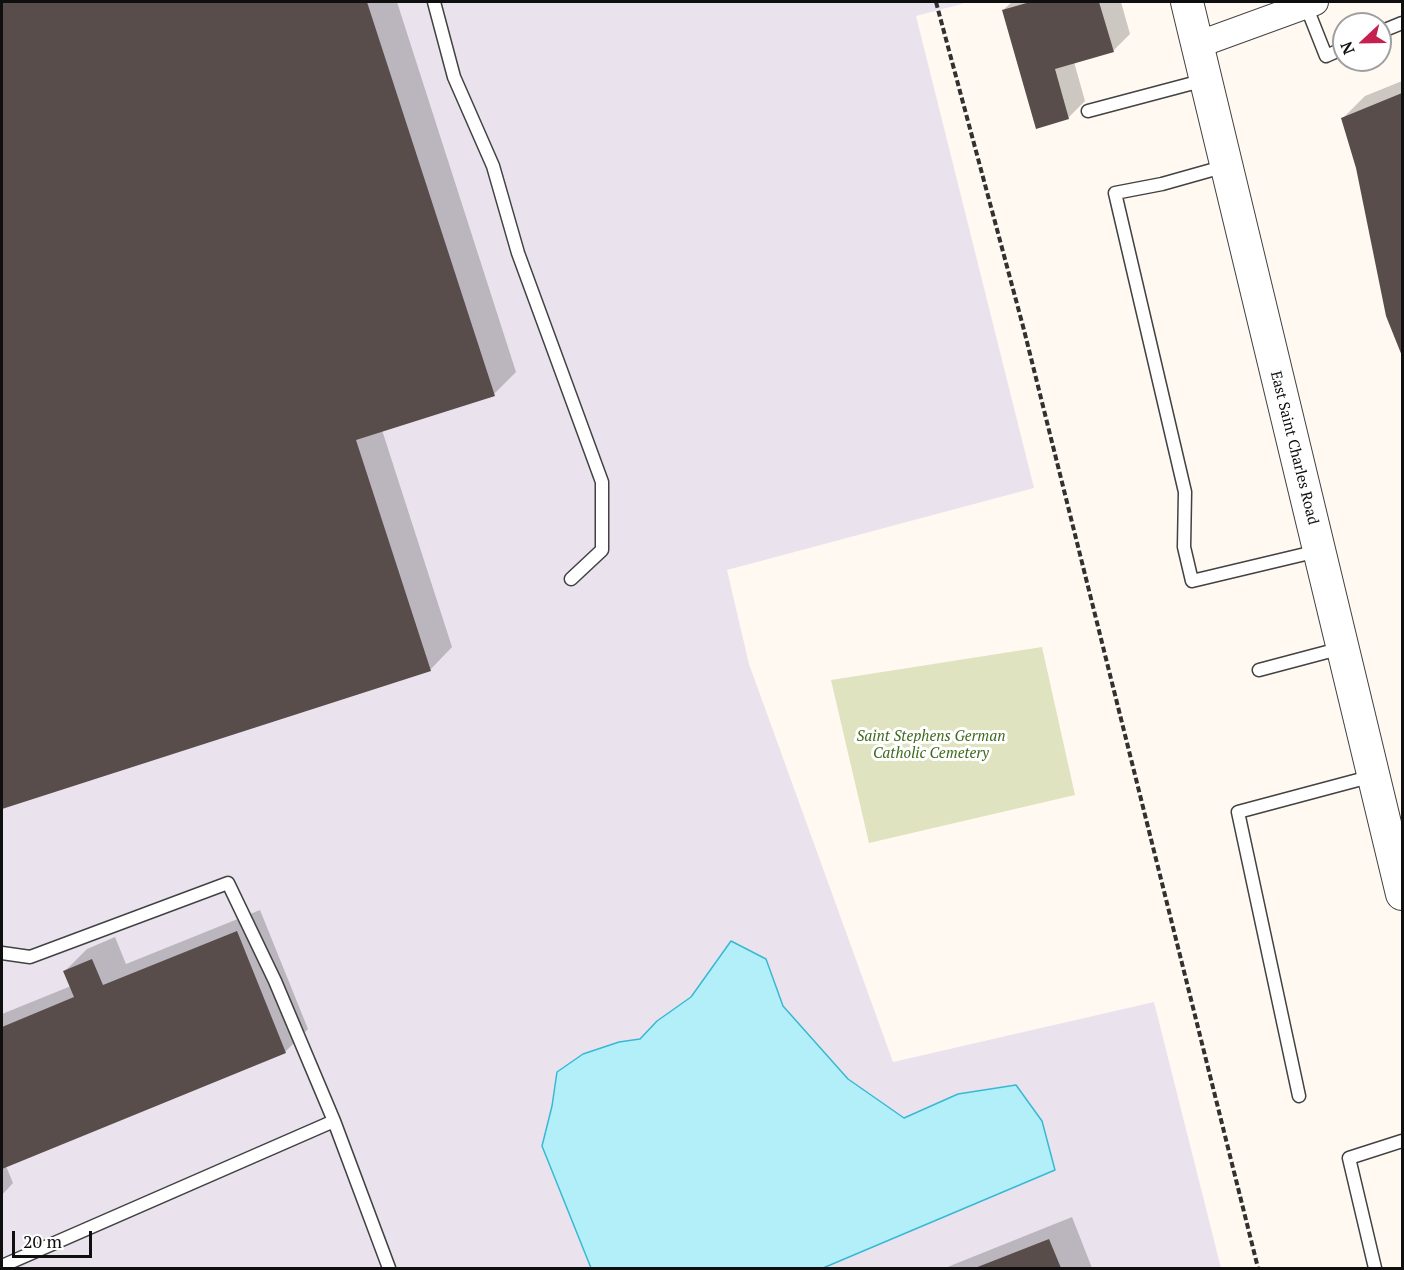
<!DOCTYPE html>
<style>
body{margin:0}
#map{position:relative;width:1404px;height:1270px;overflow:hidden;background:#fff9f1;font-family:"PT Serif",serif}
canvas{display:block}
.frame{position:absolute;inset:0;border:3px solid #0f0f0f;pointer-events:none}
.north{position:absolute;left:1332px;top:12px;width:60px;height:60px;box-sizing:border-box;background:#fff;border:2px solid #9f9f9f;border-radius:50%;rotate:248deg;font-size:16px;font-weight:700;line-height:24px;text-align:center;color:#0f0f0f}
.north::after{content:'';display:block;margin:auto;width:21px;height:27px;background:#c6204e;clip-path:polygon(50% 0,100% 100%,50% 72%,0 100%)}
.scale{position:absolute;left:12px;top:1231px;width:80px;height:27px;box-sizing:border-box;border:3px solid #0f0f0f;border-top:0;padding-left:8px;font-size:18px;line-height:21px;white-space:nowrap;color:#0f0f0f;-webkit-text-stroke:4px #fff;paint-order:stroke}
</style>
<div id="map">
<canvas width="1404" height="1270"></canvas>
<div class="frame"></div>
<div class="north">N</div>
<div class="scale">20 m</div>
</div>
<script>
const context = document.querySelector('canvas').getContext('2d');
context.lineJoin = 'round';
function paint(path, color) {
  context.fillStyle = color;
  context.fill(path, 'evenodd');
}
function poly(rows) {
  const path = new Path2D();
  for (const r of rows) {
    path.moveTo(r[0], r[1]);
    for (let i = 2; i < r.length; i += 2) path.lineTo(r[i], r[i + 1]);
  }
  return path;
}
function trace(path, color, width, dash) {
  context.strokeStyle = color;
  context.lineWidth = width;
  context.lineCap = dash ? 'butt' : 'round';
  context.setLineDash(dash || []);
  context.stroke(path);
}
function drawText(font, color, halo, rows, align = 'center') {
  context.font = font + ' "PT Serif",serif';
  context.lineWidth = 6;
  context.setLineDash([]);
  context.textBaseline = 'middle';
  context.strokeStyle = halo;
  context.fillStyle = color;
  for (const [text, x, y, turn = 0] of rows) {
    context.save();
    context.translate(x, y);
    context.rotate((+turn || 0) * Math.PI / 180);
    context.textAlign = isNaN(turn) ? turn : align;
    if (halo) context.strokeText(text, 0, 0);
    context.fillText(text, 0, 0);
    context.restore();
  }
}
paint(poly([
 [2,2,969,2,916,16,1034,488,727,570,749,664,893,1062,1154,1002,1221,1268,2,1268]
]), '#eae3ee');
paint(poly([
 [1042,647,1075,795,869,843,831,680]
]), '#e0e3c0');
const water = poly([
 [731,941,766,959,783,1006,848,1079,904,1118,958,1094,1016,1085,1042,1121,1055,1170,823,1268,591,1268,542,1146,552,1106,557,1072,583,1054,619,1042,640,1039,657,1021,691,997,731,941]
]);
paint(water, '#b3eff9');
trace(water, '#37b9d3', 1.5);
paint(poly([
 [2,2,397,2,516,372,494,394,382,430,452,647,430,670,2,808],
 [1012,2,1121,2,1130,34,1113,51,1074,62,1085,101,1068,118,1003,10],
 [1402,81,1402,352,1388,316,1357,167,1343,118,1365,96],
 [260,910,308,1029,285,1052,6,1166,13,1183,2,1195,2,1014,71,986,65,971,87,949,115,937,126,964],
 [1072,1217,1092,1268,945,1268]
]), '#0003');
paint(poly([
 [2,2,367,2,495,396,356,440,431,671,2,809],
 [1030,2,1099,2,1114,52,1055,69,1069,119,1036,129,1002,10],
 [1402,93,1402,356,1386,316,1356,168,1341,118],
 [237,931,286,1053,2,1169,2,1027,74,997,63,971,92,959,103,985],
 [1049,1239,1061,1268,975,1268]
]), '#584d4b');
const service = poly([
 [434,2,454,77,493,166,518,253,602,482,602,550,571,579],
 [1305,3,1326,56,1344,48],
 [1380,32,1402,23],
 [1088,111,1205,80],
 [1226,166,1162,184,1115,193,1185,492,1184,547,1192,581,1318,551],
 [1259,670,1342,648],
 [2,953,30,957,228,883,275,981,334,1121,2,1266],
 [1299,1096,1238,812,1373,776],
 [334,1121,389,1268],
 [1375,1268,1349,1158,1402,1141]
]);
const minor = poly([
 [1197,45,1315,2]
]);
const tertiary = poly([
 [1187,2,1402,894]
]);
trace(service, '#424242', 15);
trace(minor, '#424242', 28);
trace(tertiary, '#424242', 34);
trace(poly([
 [936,2,1024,330,1258,1268]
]), '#313131', 4, [6, 3]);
trace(service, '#fff', 12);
trace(minor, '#fff', 26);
trace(tertiary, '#fff', 32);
drawText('15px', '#0f0f0f', '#fff', [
 ["East Saint Charles Road",1294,448,76]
]);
drawText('italic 15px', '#3e6a1c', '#fff', [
 ["Saint Stephens German",931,737],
 ["Catholic Cemetery",931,754]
]);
</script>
